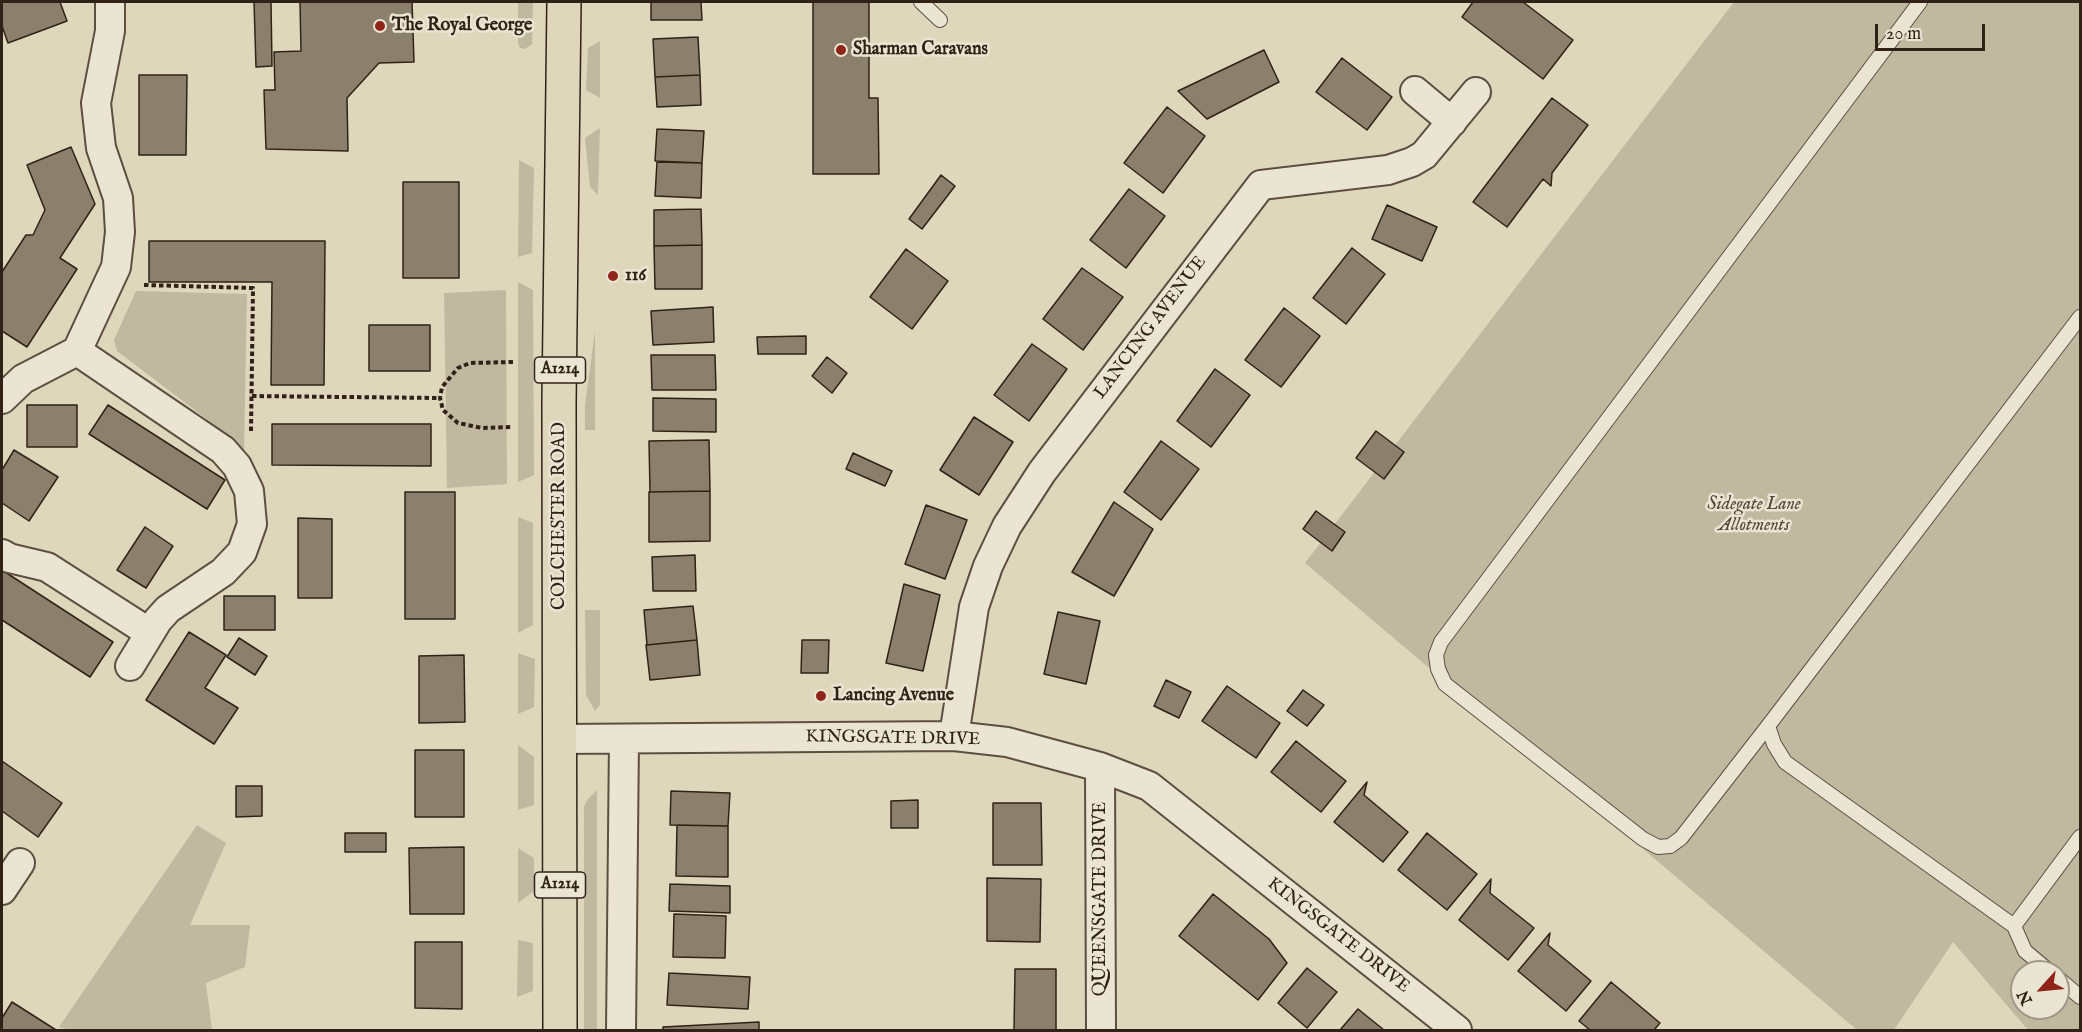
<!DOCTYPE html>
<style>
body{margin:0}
#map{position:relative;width:2082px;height:1032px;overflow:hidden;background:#dfd7bc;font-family:"IM FELL English",serif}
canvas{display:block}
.frame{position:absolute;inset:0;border:3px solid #302216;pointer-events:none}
.north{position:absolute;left:2010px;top:960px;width:60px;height:60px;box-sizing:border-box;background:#eae5d3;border:2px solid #a09787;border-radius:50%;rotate:243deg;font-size:16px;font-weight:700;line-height:24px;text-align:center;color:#302216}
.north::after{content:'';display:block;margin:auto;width:21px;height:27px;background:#8f2418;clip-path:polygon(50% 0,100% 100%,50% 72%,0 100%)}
.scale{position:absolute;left:1875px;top:24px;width:110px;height:27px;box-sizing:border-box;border:3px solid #302216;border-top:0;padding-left:8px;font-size:18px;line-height:21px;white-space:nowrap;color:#302216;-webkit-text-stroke:4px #eae5d3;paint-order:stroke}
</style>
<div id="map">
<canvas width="2082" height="1032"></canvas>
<div class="frame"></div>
<div class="north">N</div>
<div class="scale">20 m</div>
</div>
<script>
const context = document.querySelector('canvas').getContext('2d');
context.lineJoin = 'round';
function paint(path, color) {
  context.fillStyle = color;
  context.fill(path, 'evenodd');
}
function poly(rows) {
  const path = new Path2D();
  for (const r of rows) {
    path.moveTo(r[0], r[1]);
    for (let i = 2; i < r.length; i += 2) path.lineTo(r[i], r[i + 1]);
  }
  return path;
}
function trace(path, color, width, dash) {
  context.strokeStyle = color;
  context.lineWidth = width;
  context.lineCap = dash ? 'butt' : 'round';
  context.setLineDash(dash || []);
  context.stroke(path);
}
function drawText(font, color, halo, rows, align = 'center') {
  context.font = font + ' "IM FELL English",serif';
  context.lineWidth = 5;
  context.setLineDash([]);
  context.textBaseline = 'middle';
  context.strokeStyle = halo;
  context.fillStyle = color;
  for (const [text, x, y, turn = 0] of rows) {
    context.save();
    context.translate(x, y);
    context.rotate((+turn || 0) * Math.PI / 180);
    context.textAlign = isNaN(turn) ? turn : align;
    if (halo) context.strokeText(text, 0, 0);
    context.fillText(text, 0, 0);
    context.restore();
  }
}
paint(poly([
 [518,2,533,2,532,44,525,49,520,48,518,43],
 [1734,2,2080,2,2080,1030,2028,1030,1953,942,1894,1030,1857,1030,1305,563],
 [2022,972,2058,972,2058,1008,2022,1008],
 [600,41,600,98,586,90,588,48],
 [600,128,598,195,590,187,585,138],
 [519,160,534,168,532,253,518,257],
 [518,282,533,290,534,475,518,482],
 [506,290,507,484,447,488,444,293],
 [136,291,247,294,244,453,212,423,117,351,114,340],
 [595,331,595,430,585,430,585,405],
 [518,517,533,523,533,625,518,633],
 [585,610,600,610,600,705,595,711,586,695],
 [518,653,535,659,534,707,518,714],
 [518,745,534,757,534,805,518,810],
 [597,790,597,1030,584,1030,584,806,588,799],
 [197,825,226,843,190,925,250,925,245,967,206,983,212,1030,69,1030,59,1027],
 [518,848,534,858,534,891,518,903],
 [518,940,533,943,533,991,517,997]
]), '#c1b8a0');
const building = poly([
 [2,2,60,2,67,21,8,43,2,26,2,2],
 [254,2,275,2,271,2,272,66,256,67,254,2],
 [300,2,412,2,414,62,379,63,347,98,348,151,266,149,264,90,275,90,274,52,301,51,300,2],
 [651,2,701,2,702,20,651,20,651,2],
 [813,2,869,2,869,98,878,98,879,174,813,174,813,2],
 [1473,2,1523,2,1573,40,1543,79,1462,17,1473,2],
 [698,37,700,75,655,77,653,39,698,37],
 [1264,50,1279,82,1207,119,1178,91,1264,50],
 [1342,58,1392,97,1367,130,1316,92,1342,58],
 [139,75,187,75,186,155,139,155,139,75],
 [700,75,701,105,657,107,655,77,700,75],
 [1552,98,1588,125,1552,173,1551,186,1543,179,1507,227,1473,202,1552,98],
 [1167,107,1205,136,1163,193,1124,163,1167,107],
 [657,129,704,131,702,163,655,161,657,129],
 [71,147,95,204,60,258,77,269,27,347,2,331,2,272,26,235,33,235,45,210,27,165,71,147],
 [657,162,702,163,701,198,655,196,657,162],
 [941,175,955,186,922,229,909,219,941,175],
 [403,182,459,182,459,278,403,278,403,182],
 [1129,189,1165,216,1126,268,1090,240,1129,189],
 [1387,205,1437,227,1422,261,1372,239,1387,205],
 [701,209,702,245,654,246,654,210,701,209],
 [149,241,325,241,324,385,271,385,272,282,149,282,149,241],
 [702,245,702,289,655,289,654,246,702,245],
 [1352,248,1385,274,1346,324,1313,298,1352,248],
 [906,249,948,281,912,329,870,297,906,249],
 [1082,268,1123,297,1083,350,1043,319,1082,268],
 [713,307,714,342,653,345,651,311,713,307],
 [1284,308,1320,336,1281,387,1245,360,1284,308],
 [369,325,430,325,430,371,369,371,369,325],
 [806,336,806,354,758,354,757,337,806,336],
 [1032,344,1067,369,1029,421,994,395,1032,344],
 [651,355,715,355,716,390,652,390,651,355],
 [827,357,847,373,832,393,812,376,827,357],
 [1215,369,1250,395,1211,447,1177,421,1215,369],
 [653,398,716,399,716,432,653,431,653,398],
 [27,405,77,405,77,447,27,447,27,405],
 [108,405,225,480,207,509,89,434,108,405],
 [974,417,1013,442,979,495,940,470,974,417],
 [272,424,431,424,431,466,272,465,272,424],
 [1376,431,1404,452,1384,479,1356,458,1376,431],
 [709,440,710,491,650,492,649,441,709,440],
 [1161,441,1199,469,1161,520,1124,492,1161,441],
 [14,450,58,477,29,521,2,503,2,470,14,450],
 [853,453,892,471,885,486,846,469,853,453],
 [710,491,710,541,649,542,649,492,710,491],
 [405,492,455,492,455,619,405,619,405,492],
 [1114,502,1153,529,1114,596,1072,572,1114,502],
 [926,505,967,520,945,579,905,564,926,505],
 [1316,511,1345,532,1332,551,1303,529,1316,511],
 [298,518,332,519,332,598,298,598,298,518],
 [145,527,173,546,146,588,117,570,145,527],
 [695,555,696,591,653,591,652,557,695,555],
 [2,570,113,642,90,677,2,620,2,570],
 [904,584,940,595,923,671,886,663,904,584],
 [224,596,275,596,275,630,224,630,224,596],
 [693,606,697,640,647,645,644,610,693,606],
 [1058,612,1100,621,1086,684,1044,674,1058,612],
 [189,632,226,655,205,688,238,708,214,744,146,700,189,632],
 [239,638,267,656,255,675,227,657,239,638],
 [697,640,700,675,650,680,646,645,697,640],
 [802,640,829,640,828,673,801,673,802,640],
 [464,655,465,722,419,723,419,656,464,655],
 [1166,680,1191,692,1179,718,1154,706,1166,680],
 [1227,686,1280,723,1256,758,1202,721,1227,686],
 [1303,690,1324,705,1307,726,1287,711,1303,690],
 [1296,741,1346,781,1321,812,1271,772,1296,741],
 [415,750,464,750,464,817,415,817,415,750],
 [2,761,62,803,38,837,2,811,2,761],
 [1367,782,1364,795,1408,832,1383,862,1334,822,1367,782],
 [236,786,262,786,262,816,236,817,236,786],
 [671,791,730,793,728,826,670,825,671,791],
 [918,800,918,828,891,828,891,801,918,800],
 [993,803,1041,803,1042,865,993,865,993,803],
 [677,825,728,826,728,877,676,876,677,825],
 [345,833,386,833,386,852,345,852,345,833],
 [1427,833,1477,874,1447,910,1398,870,1427,833],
 [464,847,464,914,410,914,409,848,464,847],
 [987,878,1041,879,1040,942,987,941,987,878],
 [1491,879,1490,893,1534,928,1508,960,1459,920,1491,879],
 [670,884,730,886,730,913,669,911,670,884],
 [1213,894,1269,939,1287,963,1258,1000,1179,936,1213,894],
 [674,914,726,916,725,958,673,957,674,914],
 [1550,933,1548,945,1591,981,1566,1011,1518,971,1550,933],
 [415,942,462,942,462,1009,415,1008,415,942],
 [1307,968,1337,992,1307,1028,1278,1003,1307,968],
 [1015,969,1056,969,1056,1030,1014,1030,1015,969],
 [669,973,750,977,748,1009,667,1005,669,973],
 [1611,982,1660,1023,1654,1030,1590,1030,1579,1021,1611,982],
 [12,1002,56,1030,2,1030,2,1018,12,1002],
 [1358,1009,1384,1030,1340,1030,1358,1009],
 [759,1022,759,1030,663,1030,663,1027,759,1022]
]);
paint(building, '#8b806c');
trace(building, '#302216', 1.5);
const lane = poly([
 [921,2,940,20],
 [1920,2,1441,642,1436,655,1438,669,1445,684,1643,839,1658,847,1670,846,1681,838,1768,726,2080,317],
 [1768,726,1774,744,1785,762,2014,926,2080,837],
 [2014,926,2025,951,2050,972],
 [2058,978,2080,997]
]);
const street = poly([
 [1415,91,1452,122],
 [77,351,223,450,237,466,249,491,252,524,242,552,223,572,168,609,158,620,130,666],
 [2,399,23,379,77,351,116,267,120,232,118,198,101,148,96,103,110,31,110,2],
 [2,554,9,558,47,567,150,633],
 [954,736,974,607,988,566,1007,526,1042,472,1261,185,1388,170,1412,162,1424,155,1476,92],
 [561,739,954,736,1007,742,1100,767,1149,786,1457,1030],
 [1100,767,1101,1030],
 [2,890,20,863],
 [621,1030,624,739]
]);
const primary = poly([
 [560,1030,559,402,564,2]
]);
trace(lane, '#5c4f40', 16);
trace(street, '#5c4f40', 32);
trace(primary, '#302216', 36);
trace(poly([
 [144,285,253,288,251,432],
 [513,362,470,363,458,368,442,387,440,398,443,410,458,423,482,428,513,427],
 [252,396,440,398]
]), '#302216', 4, [4.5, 3]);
trace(lane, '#eae5d3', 14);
trace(street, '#eae5d3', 28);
trace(primary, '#dfd7bc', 33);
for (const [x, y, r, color] of [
 [380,26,6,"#8f2418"],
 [841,50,6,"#8f2418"],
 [613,276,6,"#8f2418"],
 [821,696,6,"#8f2418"]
]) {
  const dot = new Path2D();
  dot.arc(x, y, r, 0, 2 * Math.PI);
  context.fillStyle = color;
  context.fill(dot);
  trace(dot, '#eae5d3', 2);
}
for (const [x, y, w] of [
 [560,370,51],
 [560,885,51]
]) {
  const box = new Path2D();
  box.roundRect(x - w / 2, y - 13, w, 26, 4.5);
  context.fillStyle = '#eae5d3';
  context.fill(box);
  trace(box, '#302216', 1.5);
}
drawText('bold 16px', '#302216', null, [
 ["A1214",560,370],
 ["A1214",560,885]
]);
drawText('bold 18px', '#302216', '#eae5d3', [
 ["The Royal George",392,26],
 ["Sharman Caravans",853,50],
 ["116",625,276],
 ["Lancing Avenue",833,696]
], 'left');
drawText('18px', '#302216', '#eae5d3', [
 ["LANCING AVENUE",1151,328,-53],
 ["COLCHESTER ROAD",560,516,-90],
 ["KINGSGATE DRIVE",893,739,1],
 ["QUEENSGATE DRIVE",1101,899,-90],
 ["KINGSGATE DRIVE",1338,936,38]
]);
drawText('italic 18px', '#544838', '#eae5d3', [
 ["Sidegate Lane",1754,505],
 ["Allotments",1754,526]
]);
</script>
